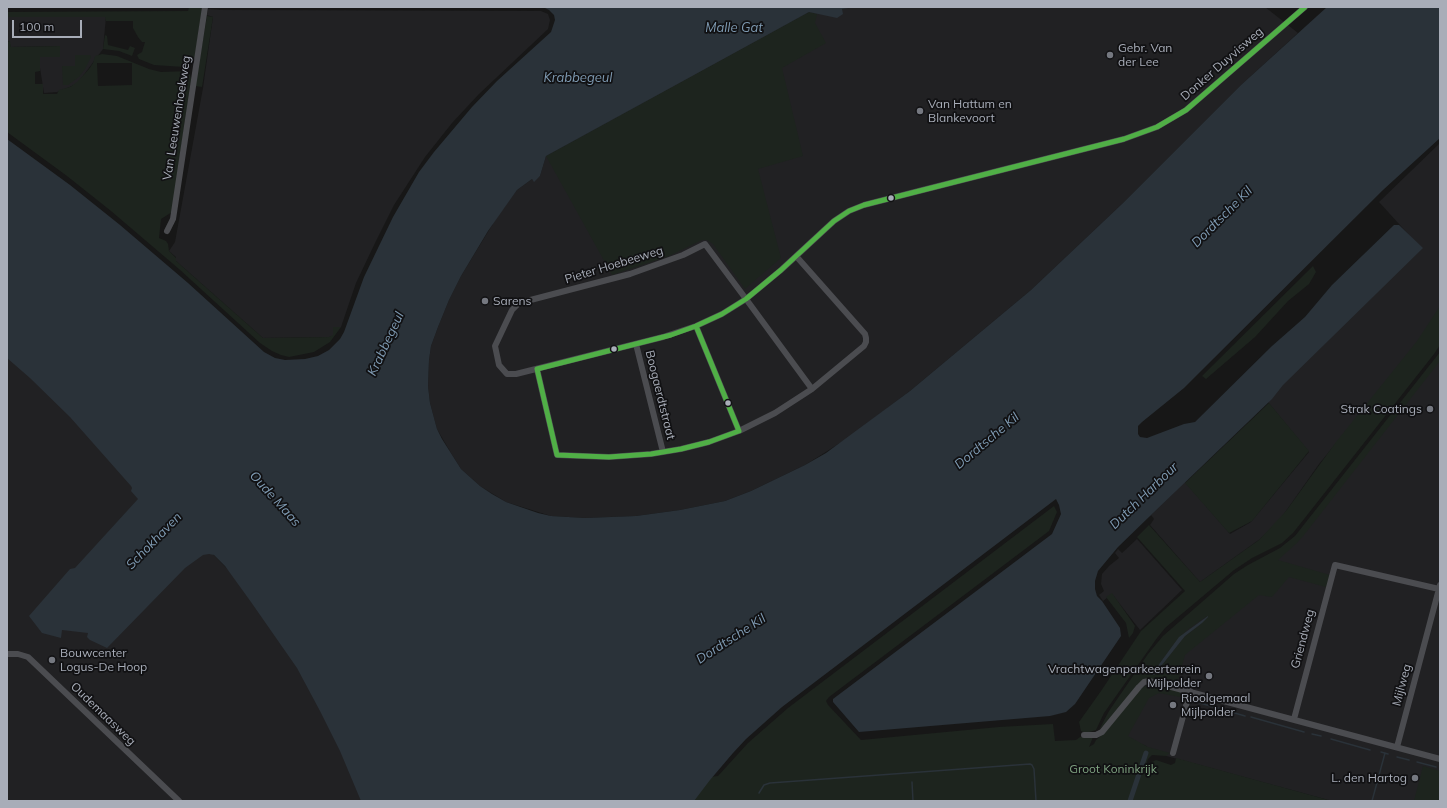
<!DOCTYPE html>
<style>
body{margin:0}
#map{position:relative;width:1447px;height:808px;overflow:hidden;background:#171717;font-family:Mulish,sans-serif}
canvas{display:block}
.frame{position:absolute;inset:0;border:8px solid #a8adb8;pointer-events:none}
.scale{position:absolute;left:12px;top:20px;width:70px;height:18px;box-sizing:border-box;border:2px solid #a8adb8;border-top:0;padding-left:5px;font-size:12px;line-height:14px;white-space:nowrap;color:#a8adb8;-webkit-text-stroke:3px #111113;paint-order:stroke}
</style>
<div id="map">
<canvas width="1447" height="808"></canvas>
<div class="frame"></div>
<div class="scale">100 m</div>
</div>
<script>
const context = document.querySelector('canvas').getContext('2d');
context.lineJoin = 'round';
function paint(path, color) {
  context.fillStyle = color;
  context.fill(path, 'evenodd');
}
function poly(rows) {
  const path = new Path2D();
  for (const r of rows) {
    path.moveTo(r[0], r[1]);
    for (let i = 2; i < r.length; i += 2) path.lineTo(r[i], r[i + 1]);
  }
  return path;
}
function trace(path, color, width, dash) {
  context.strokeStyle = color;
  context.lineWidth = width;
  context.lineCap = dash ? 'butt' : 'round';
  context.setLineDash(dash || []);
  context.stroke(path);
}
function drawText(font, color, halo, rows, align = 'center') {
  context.font = font + ' Mulish,sans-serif';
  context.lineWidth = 3.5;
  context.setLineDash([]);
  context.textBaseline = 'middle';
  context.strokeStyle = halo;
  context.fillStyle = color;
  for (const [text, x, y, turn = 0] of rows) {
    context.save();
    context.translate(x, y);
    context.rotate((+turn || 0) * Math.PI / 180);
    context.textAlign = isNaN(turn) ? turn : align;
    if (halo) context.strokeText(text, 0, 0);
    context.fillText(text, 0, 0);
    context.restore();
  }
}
paint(poly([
 [855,7,1265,7,1298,33,1241,85,1123,203,1031,290,910,391,848,438,805,465,751,491,725,501,680,510,636,516,585,518,551,516,506,502,480,486,461,469,451,453,437,429,430,403,428,386,429,360,431,346,438,327,449,300,461,276,497,217,517,190,532,179,534,181,540,176,546,156,737,50,809,12],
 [208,9,222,10,535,11,541,11,548,14,550,20,548,29,479,94,452,123,425,157,394,205,375,243,356,283,341,327,333,327,333,336,329,337,263,338,176,261,176,257,169,251,175,242,203,88,213,17,207,15],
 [7,17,106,17,103,49,77,84,57,92,44,93,40,68,15,56,59,55,60,46,11,47,9,41,7,41],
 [1440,143,1440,312,1434,324,1319,464,1281,518,1260,539,1200,582,1150,525,1154,519,1151,515,1185,482,1230,534,1251,522,1309,452,1263,396,1420,247,1379,202],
 [7,356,35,375,304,646,364,801,7,801],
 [1440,358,1440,801,1332,801,1148,751,1146,746,1119,735,1172,632,1302,536],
 [1137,539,1182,590,1140,630,1112,594,1103,601,1099,595,1104,591,1101,584,1102,574,1109,566,1119,558,1115,553,1118,549,1122,553]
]), '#212123');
paint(poly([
 [189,7,202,7,195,57,193,62,190,65,184,67,154,65,139,59,137,55,142,52,145,42,142,42,138,37,133,28,133,21,106,21,105,17,7,17,7,12,188,11],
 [809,12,817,14,815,23,826,43,782,68,803,156,758,169,781,258,745,289,713,244,707,240,702,240,669,256,612,275,546,156],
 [207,16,213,17,202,87,195,86],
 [105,35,107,36,108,45,128,50,130,46,135,48,132,56,119,51,103,49],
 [10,41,11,47,60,46,60,57,40,57,40,71,35,72,35,84,43,84,43,94,57,94,59,90,70,87,77,82,89,69,93,63,95,56,102,54,117,56,149,69,161,72,189,71,191,79,172,212,161,219,159,238,166,241,168,244,169,251,176,258,176,261,263,338,329,337,333,335,333,327,341,327,330,342,314,352,289,357,281,355,272,351,260,343,179,269,111,211,67,176,7,132,7,42],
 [97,63,132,63,132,85,98,86],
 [75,55,90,55,91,57,85,69,79,77,68,85,63,85,62,66,75,66],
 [1313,266,1316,272,1309,284,1288,301,1255,337,1206,379,1202,376],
 [1440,306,1440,345,1434,354,1293,533,1282,543,1252,558,1234,570,1165,628,1157,638,1104,713,1096,730,1086,733,1081,731,1079,722,1101,691,1141,631,1185,591,1137,537,1149,525,1200,582,1259,540,1286,511,1336,442,1417,341],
 [1440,352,1440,361,1304,535,1297,543,1278,560,1330,575,1326,587,1289,577,1272,597,1259,595,1185,655,1177,684,1149,679,1099,730,1109,711,1148,654,1163,636,1234,574,1248,565,1280,548,1295,536],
 [1207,616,1199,626,1185,636,1154,675,1152,674,1173,645,1187,630],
 [1269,403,1309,451,1252,521,1229,533,1185,483],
 [1054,506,1057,512,1049,531,829,697,826,701,828,705,861,740,999,727,1053,724,1055,741,1076,740,1080,737,1093,737,1089,747,1094,744,1096,740,1104,733,1141,688,1150,684,1181,692,1180,697,1159,693,1149,698,1128,736,1148,747,1170,753,1166,756,1152,755,1148,759,1146,765,1149,766,1152,762,1156,760,1171,765,1175,763,1176,758,1332,801,690,801,710,777,718,776,748,743,788,708],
 [1112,593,1135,626,1133,633,1129,638,1126,623,1106,597],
 [1423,766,1440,771,1440,801,1414,801]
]), '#1d241e');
paint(poly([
 [543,7,855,7,842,9,843,14,837,18,809,12,546,156,540,176,534,182,532,179,517,190,488,231,461,276,449,300,438,327,431,346,429,360,428,386,430,403,437,429,442,439,461,469,480,486,492,494,506,502,538,513,551,516,585,518,636,516,680,510,725,501,751,491,805,465,826,453,910,391,1031,290,1123,203,1241,85,1327,7,1440,7,1440,138,1383,190,1202,370,1184,388,1142,422,1138,426,1138,434,1140,437,1147,438,1184,424,1195,422,1272,346,1305,317,1332,285,1394,225,1399,225,1423,248,1283,385,1272,399,1150,516,1118,547,1098,571,1095,581,1095,589,1097,596,1102,601,1120,628,1121,636,1075,704,1066,712,1050,716,859,732,833,702,833,699,1052,534,1061,514,1059,505,1056,499,782,707,746,739,733,753,710,780,694,801,361,801,340,751,320,711,297,668,251,602,225,566,214,555,209,554,203,555,185,568,107,648,90,640,87,637,88,633,62,630,61,638,42,633,29,616,70,569,75,568,138,499,131,491,132,488,131,486,70,417,30,378,7,358,7,139,70,185,120,225,188,283,264,352,275,358,285,360,305,359,318,356,329,350,340,339,344,332,364,277,393,217,419,172,434,152,472,107,497,81,551,32,555,20,554,15,549,10],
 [1208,616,1208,617,1202,623,1185,636,1154,675,1152,674,1179,637]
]), '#2a3239');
trace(poly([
 [1200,703,1245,716],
 [1251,717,1304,732],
 [1312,734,1321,736],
 [1331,739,1370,750],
 [1381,752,1388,754],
 [1397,757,1409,760],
 [1417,762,1436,767],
 [912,782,913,801],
 [759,793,764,785,770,783,1030,764,1032,765,1034,769,1036,801],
 [1372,801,1385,753]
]), '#2a3239', 1.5);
trace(poly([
 [1130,801,1146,753]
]), '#2a3239', 5);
trace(poly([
 [167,231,173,219,205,7],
 [696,326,739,431],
 [636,344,663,452],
 [537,369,557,455,609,457,651,454,681,449,709,442,739,431,775,413,812,389,864,346,866,342,866,338,865,334,796,256],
 [812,389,746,299,705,244,683,255,630,274,519,303,512,310,495,346,499,365,507,374,516,374,663,337,696,326,722,314,746,299,781,270,834,221,849,211,864,205,911,193,1124,139,1157,127,1186,110,1305,7],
 [7,654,18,654,28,657,179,801],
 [1294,719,1335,565,1439,589],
 [1084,735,1096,735,1102,732,1139,687,1144,682,1149,681,1440,759],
 [1397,747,1440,585],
 [1173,753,1190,691]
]), '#4b4c50', 6);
trace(poly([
 [696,326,739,431],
 [537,369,671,335,696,326,722,314,746,299,781,270,834,221,849,211,864,205,1124,139,1157,127,1186,110,1305,7],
 [537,369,557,455,609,457,651,454,681,449,709,442,739,431]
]), '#50af46', 5);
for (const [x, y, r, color] of [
 [1110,55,4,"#757880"],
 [920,111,4,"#757880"],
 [891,198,3.5,"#a8adb8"],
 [485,301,4,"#757880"],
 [614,349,3.5,"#a8adb8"],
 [728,403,3.5,"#a8adb8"],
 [1430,409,4,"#757880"],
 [52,660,4,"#757880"],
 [1209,676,4,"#757880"],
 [1173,705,4,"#757880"],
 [1415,778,4,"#757880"]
]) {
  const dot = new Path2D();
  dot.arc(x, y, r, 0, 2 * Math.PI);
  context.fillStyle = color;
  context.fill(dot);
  trace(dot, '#111113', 1.5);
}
drawText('12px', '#a8adb8', '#111113', [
 ["Gebr. Van",1118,48],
 ["der Lee",1118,62],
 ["Van Hattum en",928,104],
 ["Blankevoort",928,118],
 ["Sarens",493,301],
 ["Strak Coatings",1422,409,"right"],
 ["Bouwcenter",60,653],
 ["Logus-De Hoop",60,667],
 ["Vrachtwagenparkeerterrein",1201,669,"right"],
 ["Mijlpolder",1201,683,"right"],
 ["Rioolgemaal",1181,698],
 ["Mijlpolder",1181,712],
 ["L. den Hartog",1407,778,"right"]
], 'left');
drawText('12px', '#a8adb8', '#111113', [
 ["Donker Duyvisweg",1222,64,-41],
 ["Van Leeuwenhoekweg",177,118,-81],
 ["Pieter Hoebeeweg",614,265,-17],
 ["Boogaerdtstraat",660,395,76],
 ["Griendweg",1303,639,-75],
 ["Mijlweg",1402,685,-75],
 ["Oudemaasweg",103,714,44]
]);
drawText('12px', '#7fa381', '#111113', [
 ["Groot Koninkrijk",1113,769]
]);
drawText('italic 13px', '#7f9bb3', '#111113', [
 ["Malle Gat",734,28],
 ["Krabbegeul",578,78],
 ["Dordtsche Kil",1222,217,-45],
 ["Krabbegeul",386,344,-65],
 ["Dordtsche Kil",987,441,-40],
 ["Dutch Harbour",1144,496,-44],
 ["Oude Maas",275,499,48],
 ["Schokhaven",154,541,-46],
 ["Dordtsche Kil",731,639,-33]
]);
</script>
